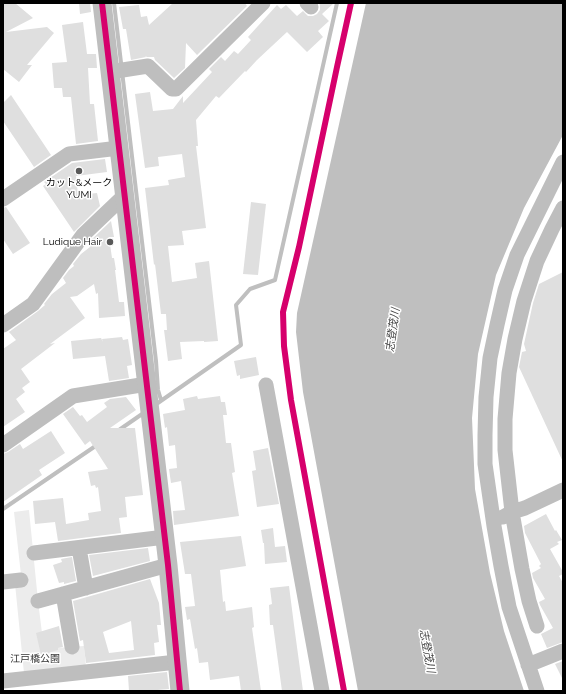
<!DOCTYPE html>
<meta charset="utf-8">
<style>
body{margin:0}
#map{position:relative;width:566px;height:694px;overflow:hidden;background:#fff;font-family:Raleway,sans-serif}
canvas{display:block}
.frame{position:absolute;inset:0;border:4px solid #000;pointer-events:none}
</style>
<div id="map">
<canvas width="566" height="694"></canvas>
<div class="frame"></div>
</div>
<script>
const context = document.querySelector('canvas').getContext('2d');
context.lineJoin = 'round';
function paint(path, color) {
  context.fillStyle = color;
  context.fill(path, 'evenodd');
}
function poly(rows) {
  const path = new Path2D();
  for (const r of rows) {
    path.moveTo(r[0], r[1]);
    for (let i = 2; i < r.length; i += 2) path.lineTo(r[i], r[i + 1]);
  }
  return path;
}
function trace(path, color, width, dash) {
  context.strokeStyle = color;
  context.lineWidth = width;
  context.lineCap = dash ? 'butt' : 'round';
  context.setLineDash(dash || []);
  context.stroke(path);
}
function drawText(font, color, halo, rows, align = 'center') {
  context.font = font + ' Raleway,"Noto Sans JP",sans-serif';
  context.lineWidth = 3;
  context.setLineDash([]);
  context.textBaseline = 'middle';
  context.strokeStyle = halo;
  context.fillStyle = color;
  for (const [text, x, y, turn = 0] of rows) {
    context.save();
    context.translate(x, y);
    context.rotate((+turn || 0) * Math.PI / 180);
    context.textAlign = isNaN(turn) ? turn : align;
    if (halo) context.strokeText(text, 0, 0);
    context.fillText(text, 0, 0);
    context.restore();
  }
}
paint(poly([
 [29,510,38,601,44,649,84,646,86,667,24,673,15,584,22,584,14,512]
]), '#ececec');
paint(poly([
 [366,3,563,3,563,135,524,208,496,275,478,354,472,418,475,489,490,573,504,631,524,691,358,691,303,392,296,332,297,313]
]), '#bfbfbf');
trace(poly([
 [114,3,156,361,158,390,161,400],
 [155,405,241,345,236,305,250,289,275,280,337,3],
 [119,430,145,412],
 [3,509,97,445]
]), '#bfbfbf', 4);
paint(poly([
 [3,3,15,3,33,18,6,32,47,27,54,33,27,65,32,65,19,82,3,69],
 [79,3,90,3,91,12,80,14],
 [173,3,245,3,247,6,197,55,186,43,185,68,174,78,155,60,154,57,147,57,145,56,146,57,131,60,126,29,123,29,119,7,139,5,141,17,147,16,149,25],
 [319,3,334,3,322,14,329,21,318,31,323,37,307,52,287,32,257,60,246,72,245,71,219,98,216,96,196,120,198,146,196,146,206,228,182,231,184,245,168,246,172,282,197,278,195,263,209,261,218,341,204,342,204,341,180,342,182,359,168,361,164,330,167,330,166,314,161,314,155,264,154,265,145,188,169,185,168,180,185,177,182,154,158,157,159,166,145,168,135,94,150,92,153,111,173,109,183,96,183,103,212,72,209,69,221,57,225,61,234,51,238,54,251,40,248,37,277,5,281,9,286,5,297,16,303,11,308,16,313,16,317,14,320,10,320,5],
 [83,22,87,54,96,54,97,68,88,68,90,104,94,104,98,141,76,144,71,97,63,97,62,88,54,88,52,63,67,62,62,25],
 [11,95,51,155,34,167,3,121,3,103],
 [105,159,107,172,76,176,78,195,97,193,100,206,74,232,43,186,46,184,44,182,72,163],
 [251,202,266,204,258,275,243,274],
 [6,207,30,243,13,254,3,239,3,208],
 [111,221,114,237,109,237,112,258,114,258,116,270,115,270,119,302,124,302,125,316,99,318,98,293,96,294,94,284,77,296,70,297,85,318,50,344,55,343,21,369,30,382,22,388,25,392,16,399,25,412,3,427,3,349,16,340,9,332,38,311,45,305,44,304,52,294,66,283,63,278,69,270,74,266,73,264,81,254,90,247,90,241],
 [563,272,563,462,519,367,522,352,526,351,524,344,533,303,539,284],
 [122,337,123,340,128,339,132,365,127,366,129,378,109,381,105,356,73,359,71,341,101,338,103,342,102,339],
 [256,357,259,375,240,379,240,375,237,376,234,361],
 [197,396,198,399,220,396,221,402,225,402,227,415,223,415,226,443,231,443,235,472,232,473,239,516,174,525,173,511,185,510,181,481,171,483,169,469,177,468,175,445,169,446,167,427,165,428,163,414,185,410,183,399],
 [126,397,136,410,110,428,135,428,143,495,125,497,127,517,119,518,121,533,58,541,55,522,35,524,33,501,63,498,66,524,89,520,88,513,101,511,98,487,96,488,95,485,91,486,88,472,108,469,90,441,85,445,63,414,73,407,80,416,82,415,87,422,107,407,104,403,110,399],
 [51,431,65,453,39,470,42,475,3,502,3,454,8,452,20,444,23,449],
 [268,448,279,504,257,507,252,471,256,470,253,451],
 [546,514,555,531,556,530,562,540,557,542,559,544,550,549,563,572,563,574,559,576,563,583,563,642,547,648,541,634,553,628,540,605,539,602,545,599,533,578,532,573,541,568,539,566,541,564,525,533,524,526],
 [273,528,275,547,285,546,287,562,265,564,264,543,263,543,261,530],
 [241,536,246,566,220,570,223,602,225,601,226,611,252,607,254,627,252,628,261,691,241,691,239,676,210,680,208,662,199,663,197,648,195,649,190,619,187,620,185,607,195,606,191,574,185,574,180,542],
 [148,548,150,561,93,576,89,555],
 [72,557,76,581,64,584,64,582,59,583,53,565,62,562,61,559],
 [150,579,159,603,161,625,157,625,159,642,154,643,155,655,86,663,83,640,80,641,73,601],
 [131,621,134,650,109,653,103,632],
 [289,586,294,625,303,691,282,691,273,625,270,625,269,605,272,604,270,588],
 [59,626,63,647,58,648,58,650,41,655,36,633],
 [563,661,563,680,555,664],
 [167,672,169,689,146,691,129,691,128,676]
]), '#dfdfdf');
trace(poly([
 [307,3,311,7],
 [110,72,148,66,172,89,176,89,263,3],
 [3,199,69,154,119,148],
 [3,325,33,304,83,235,124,196],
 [266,385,322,691],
 [3,445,73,396,147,384],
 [503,517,512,512,525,508,563,490],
 [79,548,86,588],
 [34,553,165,537],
 [3,582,21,580],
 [63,594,72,647],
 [38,601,168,565],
 [537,626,529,601,522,569,512,512,505,450,505,419,509,373,515,339,524,301,537,261,552,229,563,208],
 [528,665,563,651],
 [3,681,177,662],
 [537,691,509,607,501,566,494,526,485,464,485,435,486,397,490,358,497,325,505,290,517,255,563,162]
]), '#bebebe', 15);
trace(poly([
 [102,3,168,565,180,691]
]), '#bebebe', 19);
trace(poly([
 [102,3,168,565,180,691],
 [344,691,291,400,284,346,283,312,299,247,337,67,351,3]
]), '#d6006c', 6);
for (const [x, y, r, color] of [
 [79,171,4,"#595959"],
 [110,242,4,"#595959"]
]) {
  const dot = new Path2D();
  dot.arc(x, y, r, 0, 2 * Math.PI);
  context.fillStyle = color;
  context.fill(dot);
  trace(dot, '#fff', 1.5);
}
drawText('10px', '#000', '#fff', [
 ["カット&メーク",79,183],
 ["YUMI",79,195],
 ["Ludique Hair",102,242,"right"]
]);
drawText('10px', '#333', '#fff', [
 ["江戸橋公園",35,659]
]);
drawText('italic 11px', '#444', '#fff', [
 ["志登茂川",393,330,-82],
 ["志登茂川",427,651,80]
]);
</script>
